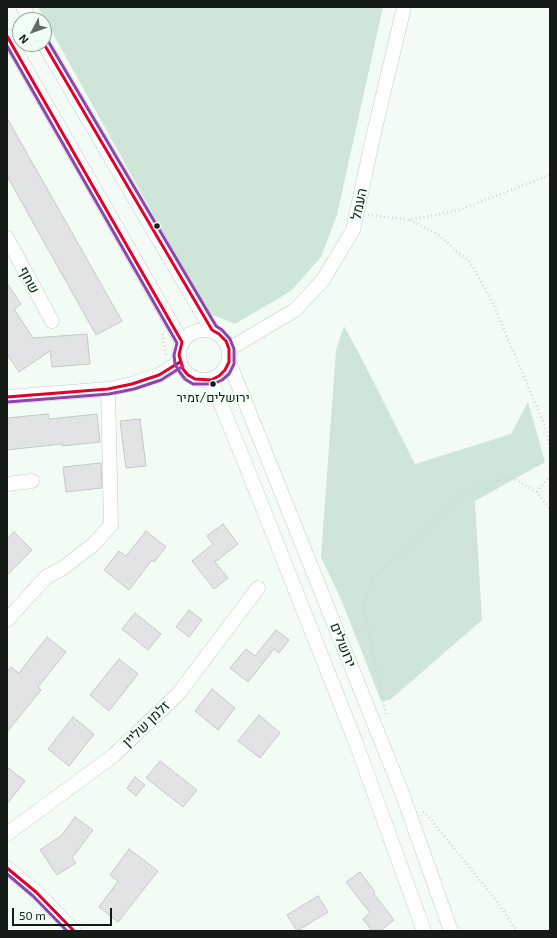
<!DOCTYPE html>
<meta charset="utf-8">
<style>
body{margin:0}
#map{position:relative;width:557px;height:938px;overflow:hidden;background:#f2fcf5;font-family:"Exo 2",sans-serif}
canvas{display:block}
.frame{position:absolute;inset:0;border:8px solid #151c17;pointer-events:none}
.north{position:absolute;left:12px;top:12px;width:40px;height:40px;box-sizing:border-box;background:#effff4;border:1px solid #98a49c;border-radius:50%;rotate:229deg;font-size:11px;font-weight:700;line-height:16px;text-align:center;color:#151c17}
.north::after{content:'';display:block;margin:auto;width:14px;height:18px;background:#626a65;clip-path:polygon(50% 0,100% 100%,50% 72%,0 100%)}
.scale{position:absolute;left:12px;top:908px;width:100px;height:18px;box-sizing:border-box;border:2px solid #151c17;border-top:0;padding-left:5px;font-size:12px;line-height:14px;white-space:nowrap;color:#151c17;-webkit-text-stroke:3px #effff4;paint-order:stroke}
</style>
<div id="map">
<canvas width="557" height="938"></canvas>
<div class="frame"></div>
<div class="north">N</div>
<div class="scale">50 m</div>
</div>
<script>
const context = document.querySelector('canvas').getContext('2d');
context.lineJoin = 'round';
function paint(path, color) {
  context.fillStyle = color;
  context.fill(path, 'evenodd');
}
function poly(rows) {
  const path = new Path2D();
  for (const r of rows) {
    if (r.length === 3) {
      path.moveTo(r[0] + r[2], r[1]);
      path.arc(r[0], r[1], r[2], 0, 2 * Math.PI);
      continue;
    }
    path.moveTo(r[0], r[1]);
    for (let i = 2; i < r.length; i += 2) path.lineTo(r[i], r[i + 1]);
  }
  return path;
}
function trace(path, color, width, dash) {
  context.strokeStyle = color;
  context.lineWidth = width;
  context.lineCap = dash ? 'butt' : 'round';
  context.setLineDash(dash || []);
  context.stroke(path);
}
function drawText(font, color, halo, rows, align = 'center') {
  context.font = font + ' "Exo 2",Heebo,sans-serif';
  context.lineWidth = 3.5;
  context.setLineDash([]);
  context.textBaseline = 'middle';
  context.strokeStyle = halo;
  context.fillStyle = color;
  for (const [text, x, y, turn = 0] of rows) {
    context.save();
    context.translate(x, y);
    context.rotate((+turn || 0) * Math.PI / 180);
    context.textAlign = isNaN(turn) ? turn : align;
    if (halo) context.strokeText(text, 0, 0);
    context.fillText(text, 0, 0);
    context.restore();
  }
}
paint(poly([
 [38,7,383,7,337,215,321,257,291,291,235,324,208,313],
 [344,326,363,361,415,464,511,434,528,402,545,462,475,501,482,620,390,700,381,701,343,604,321,557,336,350]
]), '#cfe5d7');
const building = poly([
 [7,118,122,321,96,335,7,176,7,118],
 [7,283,21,304,14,309,33,338,87,334,90,364,52,367,50,351,19,372,7,354,7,283],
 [48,414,49,419,97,414,100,442,62,446,62,444,7,450,7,418,48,414],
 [140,419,146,466,126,468,120,421,140,419],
 [101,463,102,488,66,492,63,467,101,463],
 [223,524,238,544,215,562,228,578,214,589,192,561,213,544,207,536,223,524],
 [146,531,166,547,154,562,152,560,129,590,104,570,119,551,126,556,146,531],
 [14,532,32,550,7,575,7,539,14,532],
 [189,610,202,620,189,637,176,627,189,610],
 [135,613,161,634,148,650,122,629,135,613],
 [276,630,289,640,279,653,274,649,248,682,230,668,246,649,255,656,276,630],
 [47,637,66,652,38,687,41,690,7,732,7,672,11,667,19,673,47,637],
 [119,659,138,674,109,711,90,695,119,659],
 [212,689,235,708,218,730,195,711,212,689],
 [259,715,280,733,260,758,238,741,259,715],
 [73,717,94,734,69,766,48,749,73,717],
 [160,761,197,790,183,807,146,778,160,761],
 [7,767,25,781,7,804,7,767],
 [135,777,145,785,136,796,127,788,135,777],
 [75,817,93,830,72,858,76,863,57,875,40,850,62,835,75,817],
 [129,849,158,871,118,922,99,907,118,881,110,875,129,849],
 [360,872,375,892,374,894,394,920,380,931,372,931,363,919,370,913,346,882,360,872],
 [318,896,328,912,297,931,287,915,318,896]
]);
paint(building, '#e1e3e4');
trace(building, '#c5c8c8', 1);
const minor = poly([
 [23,7,30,20],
 [7,36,182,342],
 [44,44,212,330],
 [7,238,52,321],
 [204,355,25],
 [229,349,295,310,323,280,353,230,373,137,404,7],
 [229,362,402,793,451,931],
 [211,380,247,468,356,743,424,931],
 [7,397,108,389,132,384,159,375,180,362],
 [7,484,32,481],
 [7,620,46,577,63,568,94,544,111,525,108,389],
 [7,834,114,755,178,694,258,588],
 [7,868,36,892,74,931]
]);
trace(minor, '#c4ccc7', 15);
trace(poly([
 [368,215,410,220,459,210,550,175],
 [410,220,437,234,471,263,494,306,545,426,550,447],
 [162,334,166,355],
 [537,492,550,476],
 [386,714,363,605,372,579,411,545,467,490,511,477,537,492,550,509],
 [423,812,429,817,495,899,517,931]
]), '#d2d5d3', 2.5, [1, 3]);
trace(minor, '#fdfffe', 14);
trace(poly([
 [7,36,182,342,179,355,183,369,188,375,195,379,211,380,219,376,225,370,229,362,229,349,226,341,219,334,212,330,44,44],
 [7,397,108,389,132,384,159,375,180,362],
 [7,868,36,892,74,931]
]), '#e4002b', 3);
trace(poly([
 [7,46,177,343,174,355,175,364,179,371,185,379,193,384,213,384,222,380,229,374,234,364,234,349,230,339,222,330,216,326,48,41],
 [7,402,109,394,134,389,161,380,183,366],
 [7,874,33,896,67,931]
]), '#8e44ad', 3);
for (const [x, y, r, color] of [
 [157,226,3.5,"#151c17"],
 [213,384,3.5,"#151c17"]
]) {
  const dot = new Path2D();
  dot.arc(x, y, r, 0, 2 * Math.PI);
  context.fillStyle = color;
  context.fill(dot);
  trace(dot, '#effff4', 1.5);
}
drawText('13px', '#151c17', '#effff4', [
 ["ירושלים/זמיר",213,398]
]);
drawText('14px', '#151c17', '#effff4', [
 ["העמל",359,204,-78],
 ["שחף",29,280,62],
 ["ירושלים",343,645,68],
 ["זלמן שליין",146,724,-44]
]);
</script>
